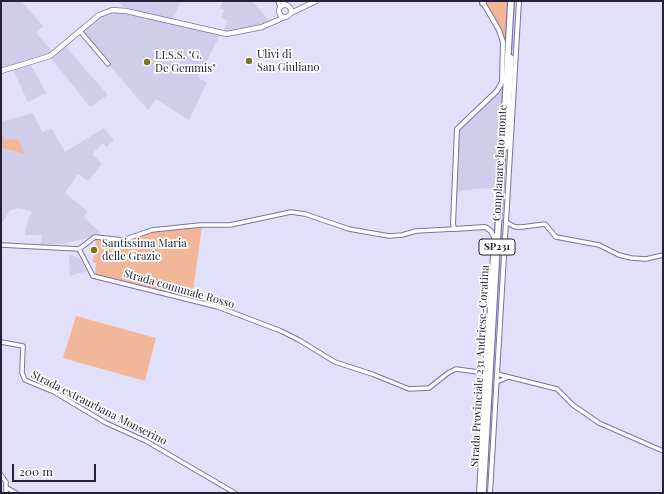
<!DOCTYPE html>
<style>
body{margin:0}
#map{position:relative;width:664px;height:494px;overflow:hidden;background:#e1dff9;font-family:"Playfair Display",serif}
canvas{display:block}
.frame{position:absolute;inset:0;border:2px solid #232037;pointer-events:none}
.scale{position:absolute;left:12px;top:464px;width:84px;height:18px;box-sizing:border-box;border:2px solid #232037;border-top:0;padding-left:5px;font-size:12px;line-height:14px;white-space:nowrap;color:#232037;-webkit-text-stroke:3px #fff;paint-order:stroke}
</style>
<div id="map">
<canvas width="664" height="494"></canvas>
<div class="frame"></div>
<div class="scale">200 m</div>
</div>
<script>
const context = document.querySelector('canvas').getContext('2d');
context.lineJoin = 'round';
function paint(path, color) {
  context.fillStyle = color;
  context.fill(path, 'evenodd');
}
function poly(rows) {
  const path = new Path2D();
  for (const r of rows) {
    if (r.length === 3) {
      path.moveTo(r[0] + r[2], r[1]);
      path.arc(r[0], r[1], r[2], 0, 2 * Math.PI);
      continue;
    }
    path.moveTo(r[0], r[1]);
    for (let i = 2; i < r.length; i += 2) path.lineTo(r[i], r[i + 1]);
  }
  return path;
}
function trace(path, color, width, dash) {
  context.strokeStyle = color;
  context.lineWidth = width;
  context.lineCap = dash ? 'butt' : 'round';
  context.setLineDash(dash || []);
  context.stroke(path);
}
function drawText(font, color, halo, rows, align = 'center') {
  context.font = font + ' "Playfair Display",serif';
  context.lineWidth = 3.5;
  context.setLineDash([]);
  context.textBaseline = 'middle';
  context.strokeStyle = halo;
  context.fillStyle = color;
  for (const [text, x, y, turn = 0] of rows) {
    context.save();
    context.translate(x, y);
    context.rotate((+turn || 0) * Math.PI / 180);
    context.textAlign = isNaN(turn) ? turn : align;
    if (halo) context.strokeText(text, 0, 0);
    context.fillText(text, 0, 0);
    context.restore();
  }
}
paint(poly([
 [1,1,21,1,43,26,36,33,53,52,52,54,1,71],
 [118,1,181,1,173,19,123,7],
 [223,1,252,1,270,21,246,29,223,32,228,21,221,17,224,10,220,8],
 [111,12,121,12,220,35,199,76,200,79,207,82,189,120,156,99,148,110,83,35,82,32,101,16],
 [65,46,108,95,90,107,51,58],
 [31,65,46,93,28,102,13,70],
 [502,88,498,191,488,188,465,190,456,193,457,134,460,126],
 [33,113,42,132,52,129,65,152,104,128,114,140,106,147,103,143,92,154,102,164,88,181,78,174,65,193,87,211,84,218,100,232,98,236,61,244,41,244,42,235,25,235,28,219,32,213,30,211,19,208,10,210,1,224,1,148,24,154,5,140,1,132,1,122],
 [69,254,79,258,87,271,70,276]
]), '#cfcde9');
paint(poly([
 [485,1,507,1,506,50,505,43],
 [1,132,5,140,18,139,25,154,1,148],
 [202,227,192,298,95,275,96,263,93,262,94,254,89,252,89,248,95,247,96,239,123,242,154,231],
 [76,316,156,338,145,381,63,358]
]), '#f2b799');
const minor = poly([
 [278,1,280,7],
 [281,1,285,4],
 [80,31,108,64],
 [506,222,515,227,522,227,545,224,556,237,599,245,619,255,631,258,646,259,663,255],
 [1,245,79,249],
 [79,249,93,276,218,307,281,331,299,340,335,362,372,374,409,389,429,388,448,373,456,369,478,372,486,377],
 [79,249,95,237,123,240,152,230,200,225,230,225,291,212,305,214,349,229,389,236,402,235,416,231,454,229],
 [1,342,23,346,22,373,25,380,54,392,106,423,146,441,235,493],
 [497,374,557,389,573,405,599,423,663,451],
 [497,382,506,378],
 [1,475,6,482,6,493],
 [7,488,16,493]
]);
const tertiary = poly([
 [479,493,494,237,491,231,485,227,454,229,453,224,457,129,497,91,502,82,503,42,499,30,482,1],
 [490,493,519,1]
]);
const secondary = poly([
 [285,11,6],
 [291,13,316,1],
 [1,71,50,56,99,15,112,10,126,11,227,34,262,27,285,17]
]);
const trunk = poly([
 [483,1,483,3],
 [506,147,511,58],
 [483,493,511,1]
]);
trace(minor, '#7972ab', 5.5);
trace(tertiary, '#7972ab', 6);
trace(secondary, '#7972ab', 6);
trace(trunk, '#7972ab', 8);
trace(minor, '#fff', 3.5);
trace(tertiary, '#fff', 4);
trace(secondary, '#fff', 4.5);
trace(trunk, '#fff', 5.5);
for (const [x, y, r, color] of [
 [249,61,4,"#79781f"],
 [147,62,4,"#79781f"],
 [94,250,4,"#79781f"]
]) {
  const dot = new Path2D();
  dot.arc(x, y, r, 0, 2 * Math.PI);
  context.fillStyle = color;
  context.fill(dot);
  trace(dot, '#fff', 1.5);
}
for (const [x, y, w] of [
 [497,247,36]
]) {
  const box = new Path2D();
  box.roundRect(x - w / 2, y - 8, w, 16, 3);
  context.fillStyle = '#fff';
  context.fill(box);
  trace(box, '#232037', 1);
}
drawText('bold 10px', '#232037', null, [
 ["SP231",497,247]
]);
drawText('11px', '#232037', '#fff', [
 ["Ulivi di",257,55],
 ["San Giuliano",257,68],
 ["I.I.S.S. \"G.",155,56],
 ["De Gemmis\"",155,69],
 ["Santissima Maria",102,244],
 ["delle Grazie",102,257]
], 'left');
drawText('11px', '#232037', '#fff', [
 ["Complanare lato monte",500,163,-87],
 ["Strada comunale Rosso",179,289,16],
 ["Strada Provinciale 231 Andriese-Coratina",480,366,-87],
 ["Strada extraurbana Monserino",99,408,27]
]);
</script>
